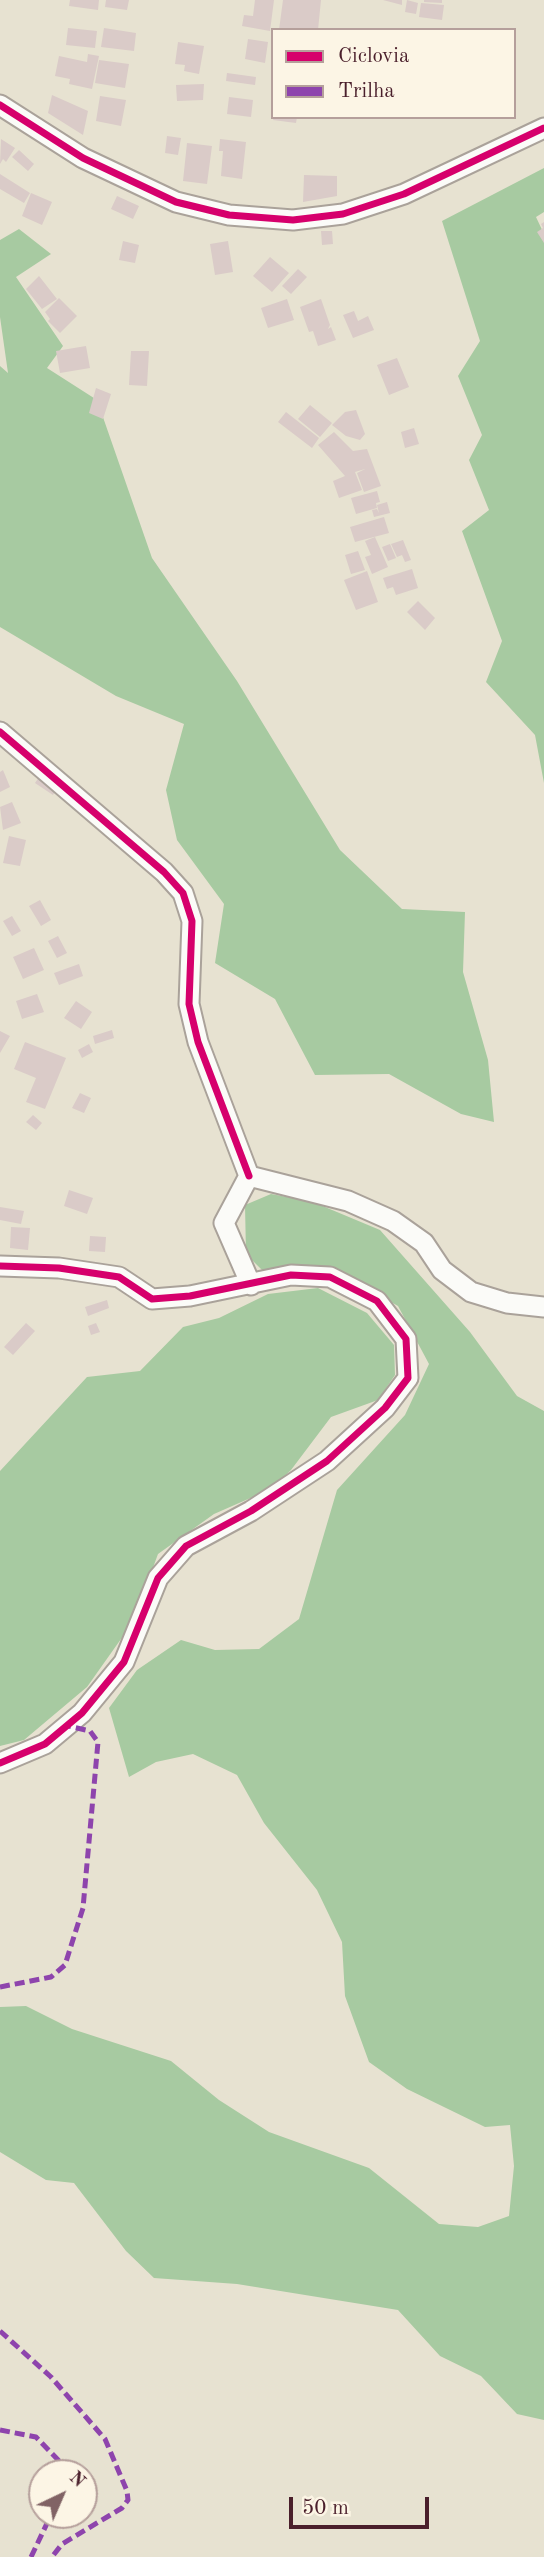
<!DOCTYPE html>
<style>
body{margin:0}
#map{position:relative;width:544px;height:2557px;overflow:hidden;background:#e7e2d1;font-family:"Old Standard TT",serif}
canvas{display:block}
.legend{position:absolute;left:271px;top:28px;width:245px;height:91px;box-sizing:border-box;background:#fcf5e5;border:2px solid #b59f9b;margin:0;padding:9px 12px;list-style:none;font-size:21px;color:#4a1f2b}
.legend li{display:flex;align-items:center;gap:14px;height:35px}
.legend b{width:35px;border:2px solid #b59f9b}
.north{position:absolute;left:28px;top:2459px;width:70px;height:70px;box-sizing:border-box;background:#fcf5e5;border:2px solid #b59f9b;border-radius:50%;rotate:44deg;font-size:19px;font-weight:700;line-height:28px;text-align:center;color:#4a1f2b}
.north::after{content:'';display:block;margin:auto;width:24px;height:32px;background:#816365;clip-path:polygon(50% 0,100% 100%,50% 72%,0 100%)}
.scale{position:absolute;left:289px;top:2497px;width:140px;height:32px;box-sizing:border-box;border:4px solid #4a1f2b;border-top:0;padding-left:9px;font-size:21px;line-height:24px;white-space:nowrap;color:#4a1f2b;-webkit-text-stroke:5px #fcf5e5;paint-order:stroke}
</style>
<div id="map">
<canvas width="544" height="2557"></canvas>
<ul class="legend">
<li><b style="height:9px;background:#d6006c"></b>Ciclovia</li>
<li><b style="height:9px;background:#8e44ad"></b>Trilha</li>
</ul>
<div class="north">N</div>
<div class="scale">50 m</div>
</div>
<script>
const context = document.querySelector('canvas').getContext('2d');
context.lineJoin = 'round';
function paint(path, color) {
  context.fillStyle = color;
  context.fill(path, 'evenodd');
}
function poly(rows) {
  const path = new Path2D();
  for (const r of rows) {
    path.moveTo(r[0], r[1]);
    for (let i = 2; i < r.length; i += 2) path.lineTo(r[i], r[i + 1]);
  }
  return path;
}
function trace(path, color, width, dash) {
  context.strokeStyle = color;
  context.lineWidth = width;
  context.lineCap = dash ? 'butt' : 'round';
  context.setLineDash(dash || []);
  context.stroke(path);
}
paint(poly([
 [544,168,544,212,536,217,544,234,544,783,535,735,486,682,502,641,462,531,489,510,469,460,482,435,458,376,480,341,442,221],
 [19,229,51,254,16,277,63,346,47,368,97,400,152,558,237,681,340,850,402,909,465,912,463,972,488,1060,494,1122,461,1114,389,1074,315,1075,275,999,215,963,224,904,177,840,166,790,184,724,116,696,0,627,0,366,8,373,0,317,0,240],
 [271,1194,313,1202,380,1230,470,1332,517,1396,544,1411,544,2420,517,2414,481,2376,440,2356,398,2310,237,2284,154,2278,126,2251,74,2183,46,2180,0,2152,0,2007,26,2006,72,2029,171,2061,219,2100,269,2132,369,2168,439,2224,478,2227,509,2216,514,2166,510,2125,485,2127,407,2089,369,2062,345,1996,342,1942,317,1890,264,1823,237,1775,193,1754,156,1762,129,1777,109,1708,137,1670,181,1640,215,1650,259,1649,299,1619,337,1490,405,1415,429,1364,398,1306,333,1269,263,1271,246,1254,245,1205],
 [318,1288,367,1313,394,1345,395,1375,378,1400,331,1417,291,1470,271,1489,214,1514,158,1554,133,1622,87,1687,24,1740,0,1746,0,1471,87,1377,140,1371,183,1327,219,1318,268,1294]
]), '#a7caa1');
paint(poly([
 [70,0,99,0,98,10,69,6],
 [106,0,129,0,127,10,105,7],
 [255,0,274,0,270,31,242,26,244,15,253,16],
 [283,0,321,0,318,30,279,30],
 [383,0,402,0,402,5],
 [407,0,418,3,416,14,405,12],
 [424,0,442,0,442,3,424,2],
 [421,3,444,5,442,20,419,17],
 [68,28,97,31,95,48,66,45],
 [104,28,136,33,134,51,101,47],
 [248,39,268,42,265,63,245,59],
 [178,42,204,46,199,74,184,71,185,65,175,64],
 [88,54,99,56,92,89,69,84,70,79,55,76,59,56,87,62],
 [99,60,129,64,125,88,95,83],
 [227,73,256,77,255,85,226,81],
 [204,84,203,100,177,101,176,85],
 [52,95,88,111,83,135,48,113],
 [100,96,126,100,121,126,96,121],
 [229,97,253,100,251,117,227,114],
 [274,117,297,117,296,123,273,120],
 [167,136,181,138,178,155,165,153],
 [1,139,15,148,6,162,3,159,0,164],
 [220,139,246,142,242,179,221,176,223,151,219,151],
 [187,143,212,146,207,184,183,181],
 [19,150,34,164,28,171,12,157],
 [0,174,30,193,24,203,0,189],
 [304,175,337,176,337,196,303,202],
 [31,193,52,202,42,225,22,216],
 [117,196,139,206,133,219,111,209],
 [544,222,544,243,537,232,543,228,541,224],
 [321,231,332,231,333,244,322,245],
 [123,241,139,245,135,263,119,260],
 [228,241,233,272,215,275,210,244],
 [270,257,289,273,272,292,253,276],
 [298,269,307,277,291,294,282,286],
 [39,276,57,299,42,309,26,289],
 [59,298,77,316,60,333,48,321,50,319,45,312],
 [287,299,294,320,268,328,261,308],
 [321,299,330,325,328,329,331,327,336,340,318,346,313,331,309,332,300,307],
 [354,311,358,321,368,316,374,330,353,338,343,315],
 [86,346,90,368,60,373,56,351],
 [131,351,149,351,147,386,129,385],
 [397,358,409,387,389,395,377,365],
 [96,388,111,394,103,419,89,413],
 [310,405,332,423,320,437,298,419],
 [356,410,365,434,360,440,346,436,332,425,345,412],
 [286,412,319,438,312,448,278,422],
 [414,428,419,444,405,448,401,432],
 [334,432,353,451,367,449,381,486,364,492,357,473,365,469,355,472,362,490,339,498,333,481,345,476,318,445],
 [377,491,380,502,376,503,377,508,356,514,351,498],
 [387,502,390,513,374,517,372,510,377,509,379,513,377,505],
 [384,517,389,533,355,542,350,527],
 [375,537,388,567,372,574,365,557,371,555,365,541],
 [403,540,411,560,405,562,402,555,397,557,391,544],
 [390,544,396,558,388,561,382,547],
 [358,551,365,570,351,574,345,555],
 [412,569,418,588,396,595,393,587,387,589,383,578],
 [367,571,378,602,356,610,344,580],
 [418,601,435,618,425,630,407,612],
 [3,770,10,787,0,792,0,772],
 [41,774,58,786,53,795,35,783],
 [12,802,21,823,3,830,0,807],
 [9,836,26,840,20,866,3,863],
 [40,900,51,920,41,926,29,906],
 [12,916,21,931,12,936,3,921],
 [58,936,67,953,57,958,48,941],
 [34,948,44,970,23,979,13,957],
 [79,964,83,976,59,985,54,973],
 [37,994,44,1012,22,1019,16,1001],
 [76,1001,92,1012,81,1029,64,1018],
 [112,1030,114,1038,95,1044,93,1036],
 [0,1031,10,1036,0,1053],
 [25,1042,66,1058,45,1109,26,1102,36,1078,14,1069],
 [89,1044,93,1052,82,1058,78,1050],
 [80,1093,91,1098,84,1113,72,1108],
 [33,1115,42,1123,36,1130,26,1122],
 [69,1190,93,1198,87,1214,64,1206],
 [0,1207,24,1211,21,1224,0,1220],
 [11,1227,30,1228,28,1250,10,1248],
 [90,1236,106,1237,105,1252,89,1251],
 [107,1300,109,1308,88,1316,85,1307],
 [26,1323,35,1331,13,1355,4,1347],
 [96,1323,100,1332,91,1335,88,1326]
]), '#dacbc8');
const street = poly([
 [0,105,83,158,176,202,229,215,293,220,343,214,404,194,544,128],
 [0,732,164,872,183,893,192,921,189,1004,198,1042,249,1176],
 [249,1176,348,1201,393,1221,424,1243,442,1270,471,1292,507,1303,544,1307],
 [249,1176,224,1223,251,1285],
 [0,1266,59,1268,119,1277,152,1299,190,1296,291,1275,330,1277,377,1301,406,1339,408,1378,385,1408,327,1461,251,1511,186,1546,158,1578,124,1662,82,1713,45,1744,0,1763]
]);
trace(street, '#aaa29a', 23);
trace(street, '#fbfbf8', 19);
trace(poly([
 [0,1987,51,1977,65,1965,83,1908,98,1742,90,1731,68,1726],
 [0,2331,51,2377,105,2439,127,2491,128,2500,122,2508,62,2544,52,2557],
 [0,2430,36,2437,63,2465,64,2473],
 [31,2557,51,2515]
]), '#8e44ad', 5, [10, 5]);
trace(poly([
 [0,105,83,158,176,202,229,215,293,220,343,214,404,194,544,128],
 [0,732,164,872,183,893,192,921,189,1004,198,1042,249,1176],
 [0,1266,59,1268,119,1277,152,1299,190,1296,291,1275,330,1277,377,1301,406,1339,408,1378,385,1408,327,1461,251,1511,186,1546,158,1578,124,1662,82,1713,45,1744,0,1763]
]), '#d6006c', 7);
</script>
